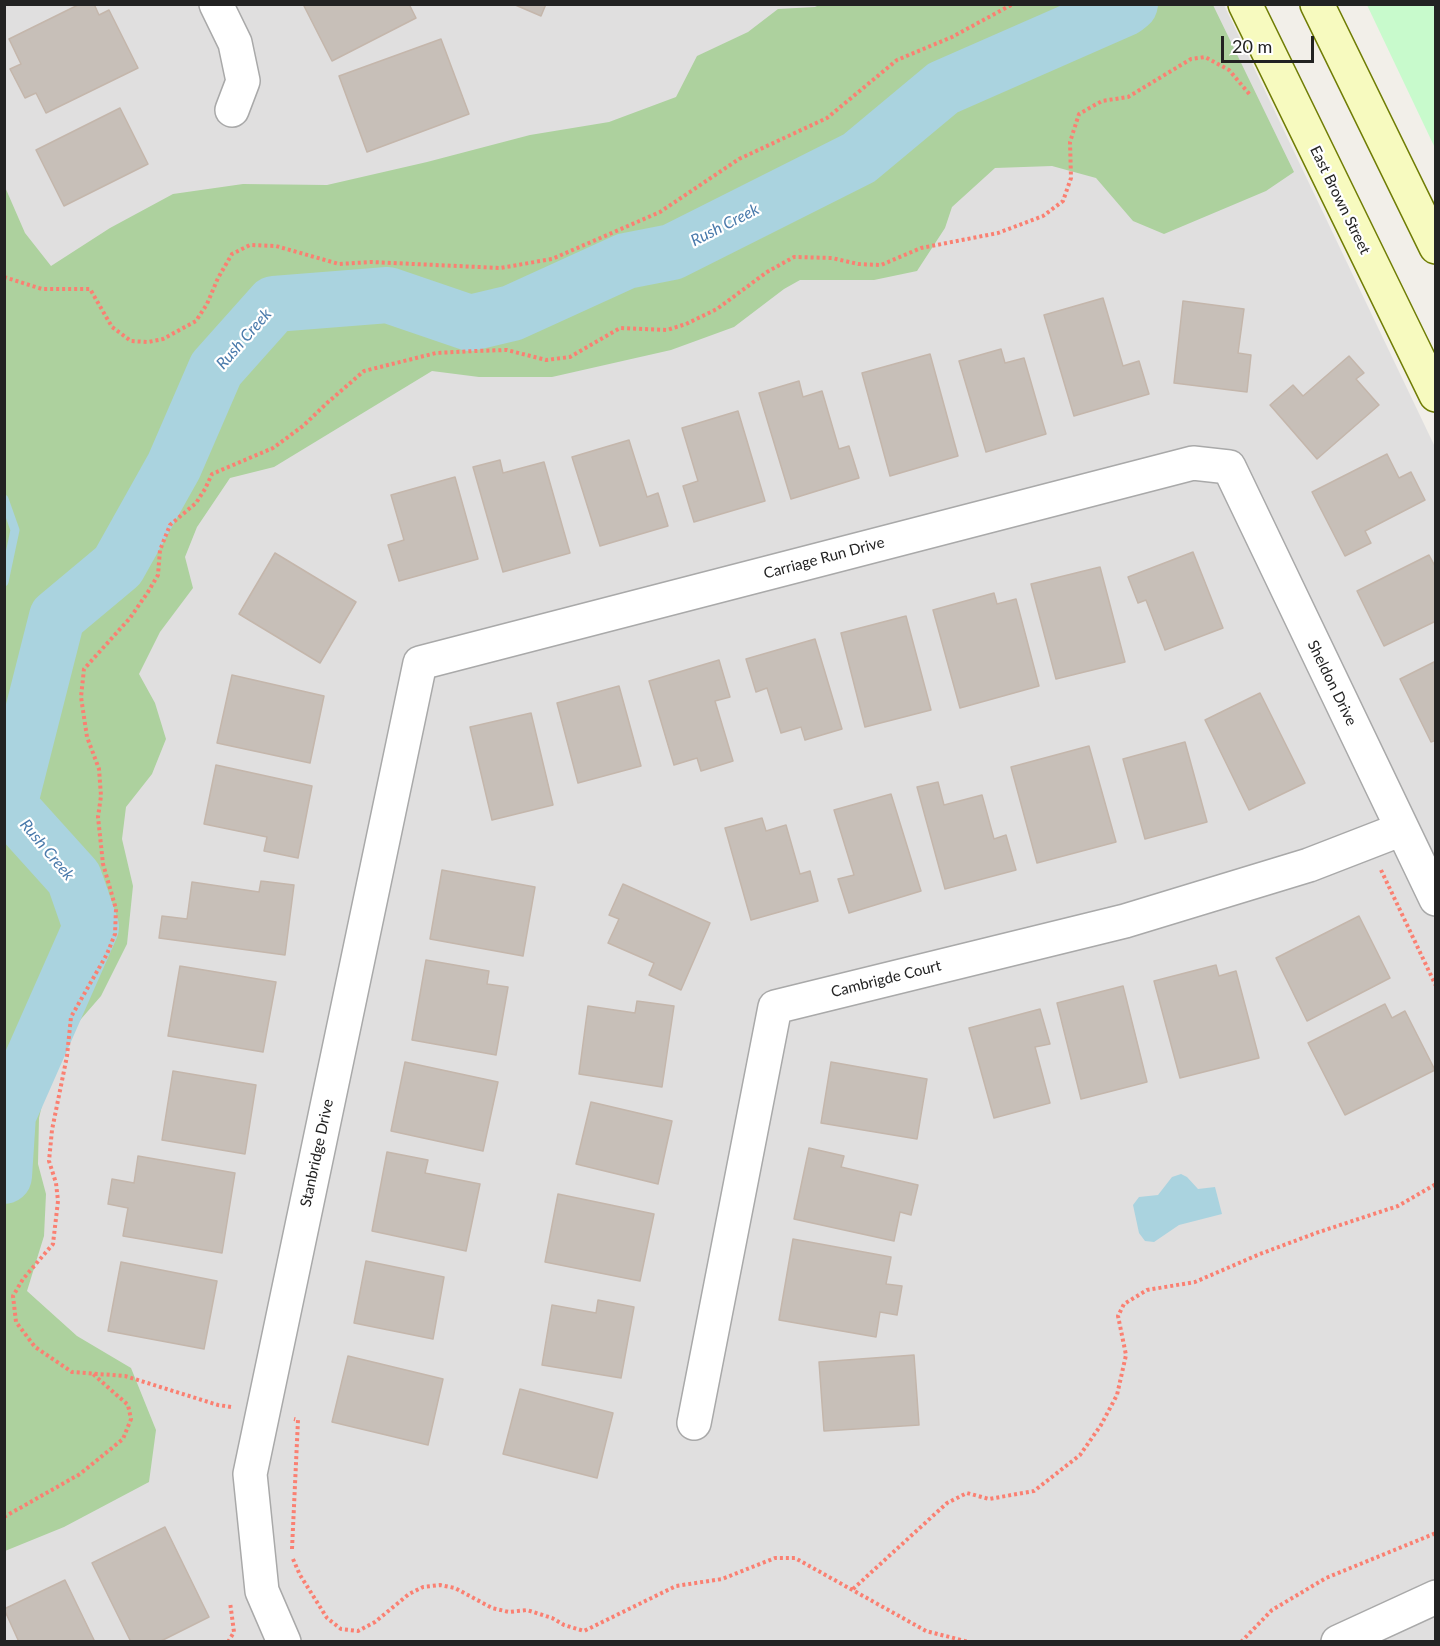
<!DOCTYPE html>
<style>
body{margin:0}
#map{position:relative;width:1440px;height:1646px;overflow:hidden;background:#f2efe9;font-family:Lato,sans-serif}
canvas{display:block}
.frame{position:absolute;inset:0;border:6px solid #222;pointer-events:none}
.scale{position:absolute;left:1221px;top:36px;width:93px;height:27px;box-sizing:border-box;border:3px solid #222;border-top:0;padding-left:8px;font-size:18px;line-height:21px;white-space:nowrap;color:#222;-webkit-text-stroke:4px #fff;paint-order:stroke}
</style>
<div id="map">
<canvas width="1440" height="1646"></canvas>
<div class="frame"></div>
<div class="scale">20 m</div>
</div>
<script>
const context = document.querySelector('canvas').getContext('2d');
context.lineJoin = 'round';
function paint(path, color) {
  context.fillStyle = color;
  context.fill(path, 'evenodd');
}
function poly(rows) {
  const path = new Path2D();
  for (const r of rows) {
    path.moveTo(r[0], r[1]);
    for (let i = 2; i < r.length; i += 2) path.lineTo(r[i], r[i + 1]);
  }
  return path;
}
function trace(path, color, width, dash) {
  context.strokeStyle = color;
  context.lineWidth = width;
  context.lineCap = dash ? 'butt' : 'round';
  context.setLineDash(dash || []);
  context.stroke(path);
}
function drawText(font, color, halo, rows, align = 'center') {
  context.font = font + ' Lato,sans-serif';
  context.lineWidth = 4.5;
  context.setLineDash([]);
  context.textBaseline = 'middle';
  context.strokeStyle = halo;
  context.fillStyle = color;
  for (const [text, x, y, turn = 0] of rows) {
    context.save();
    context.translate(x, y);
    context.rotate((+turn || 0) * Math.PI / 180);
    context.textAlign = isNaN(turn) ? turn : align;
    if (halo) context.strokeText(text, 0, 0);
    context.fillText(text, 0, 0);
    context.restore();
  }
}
paint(poly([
 [5,5,1224,5,1435,447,1435,1641,5,1642]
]), '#e0dfdf');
paint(poly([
 [819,5,1213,5,1294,172,1266,191,1164,234,1133,221,1096,178,1052,166,995,168,952,207,945,228,917,271,874,280,800,280,784,289,734,327,671,350,552,377,479,377,432,371,274,467,230,478,197,527,185,557,193,588,160,632,139,674,155,703,166,739,152,774,126,807,122,839,133,886,127,944,101,996,55,1049,39,1118,38,1164,46,1194,44,1236,27,1291,77,1336,131,1368,156,1430,149,1482,64,1527,5,1551,5,187,25,233,51,266,110,228,173,194,243,184,327,185,427,162,530,135,609,122,676,97,697,56,748,32,778,9,815,7]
]), '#add19e');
paint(poly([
 [1367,5,1435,5,1435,148]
]), '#c8facc');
paint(poly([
 [1181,1174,1187,1177,1198,1189,1215,1187,1222,1214,1179,1225,1154,1242,1145,1241,1139,1233,1133,1205,1139,1197,1158,1195,1172,1177]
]), '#aad3df');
trace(poly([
 [4,499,15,530,4,582],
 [4,744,9,806]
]), '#aad3df', 9);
trace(poly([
 [4,1176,8,1115,91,927,74,878,9,806,57,617,118,566,174,466,216,369,274,304,388,295,470,323,512,313,626,261,672,252,859,158,943,88,1125,8,1130,4]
]), '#aad3df', 56);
const building = poly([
 [80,4,94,4,99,15,109,10,138,68,46,113,36,93,25,98,10,69,21,64,9,39,80,4],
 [303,4,409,4,416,18,332,61,303,4],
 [513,4,546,4,541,16,513,4],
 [441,39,469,114,367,152,339,76,441,39],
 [120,108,148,164,64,206,36,150,120,108],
 [1103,298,1123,366,1139,361,1149,394,1074,416,1044,315,1103,298],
 [1183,301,1244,309,1238,353,1251,355,1247,392,1174,383,1183,301],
 [1001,349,1005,363,1024,358,1046,434,986,452,959,361,1001,349],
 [930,354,958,456,890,476,862,373,930,354],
 [1349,356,1364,373,1356,379,1379,405,1317,459,1270,405,1293,385,1303,396,1349,356],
 [799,381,803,397,822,391,839,449,849,446,859,478,791,499,759,393,799,381],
 [738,411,765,501,694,522,683,486,698,481,682,428,738,411],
 [629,440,647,497,658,493,668,526,600,546,572,457,629,440],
 [1387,454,1399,478,1411,472,1425,500,1365,531,1371,543,1345,556,1312,492,1387,454],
 [500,460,503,473,544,462,570,553,503,572,473,467,500,460],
 [455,477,478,559,399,581,388,545,404,540,391,495,455,477],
 [1193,552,1223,628,1165,650,1146,600,1138,603,1128,577,1193,552],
 [275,553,356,602,320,663,239,614,275,553],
 [1429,555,1436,568,1436,621,1384,646,1357,591,1429,555],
 [1100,567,1125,662,1056,679,1031,584,1100,567],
 [994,593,997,604,1016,599,1039,686,960,708,933,610,994,593],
 [906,616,931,710,865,727,841,633,906,616],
 [815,639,842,729,805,740,801,727,781,733,767,688,756,692,746,659,815,639],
 [719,660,730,697,715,701,733,761,701,771,697,758,674,765,649,681,719,660],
 [1436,661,1436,740,1431,742,1400,679,1436,661],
 [232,675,324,696,310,763,217,743,232,675],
 [619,686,641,766,578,783,557,703,619,686],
 [1260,693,1305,783,1249,810,1205,720,1260,693],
 [531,713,553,805,492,820,470,727,531,713],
 [1185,742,1207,822,1145,839,1123,759,1185,742],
 [1089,746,1116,842,1037,863,1011,767,1089,746],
 [216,765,312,786,298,858,264,851,267,837,204,824,216,765],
 [938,782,944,805,982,795,994,839,1006,835,1016,870,945,889,917,787,938,782],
 [891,794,921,891,849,913,838,879,854,875,834,810,891,794],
 [762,818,766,831,786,825,800,874,810,871,818,901,751,920,725,828,762,818],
 [442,870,535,887,523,956,430,939,442,870],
 [261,881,294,885,285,955,159,938,162,916,187,919,192,882,259,892,261,881],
 [623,884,710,923,681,990,649,975,654,963,608,943,619,919,609,915,623,884],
 [1359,916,1390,978,1307,1021,1276,958,1359,916],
 [426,960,489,971,487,984,508,987,496,1055,412,1040,426,960],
 [1216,965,1219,976,1236,971,1259,1058,1180,1078,1154,981,1216,965],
 [180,966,276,982,263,1052,168,1036,180,966],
 [1123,986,1147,1082,1081,1099,1057,1003,1123,986],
 [637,1001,674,1006,662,1087,579,1074,588,1006,635,1013,637,1001],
 [1385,1004,1392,1018,1405,1011,1435,1070,1345,1115,1308,1043,1385,1004],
 [1040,1009,1050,1044,1035,1047,1050,1103,994,1118,969,1028,1040,1009],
 [405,1062,498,1082,483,1151,391,1131,405,1062],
 [831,1062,927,1079,917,1139,821,1123,831,1062],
 [173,1071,256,1085,245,1154,162,1140,173,1071],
 [591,1102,672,1121,658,1184,576,1164,591,1102],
 [809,1148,844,1156,841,1167,918,1185,911,1215,900,1212,894,1241,794,1219,809,1148],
 [387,1152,428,1160,425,1173,480,1184,466,1251,372,1231,387,1152],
 [138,1156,235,1173,222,1253,123,1236,128,1208,108,1204,112,1179,134,1183,138,1156],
 [558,1194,654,1214,640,1281,545,1262,558,1194],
 [793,1239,891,1257,886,1284,902,1286,897,1315,880,1312,876,1337,779,1320,793,1239],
 [366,1261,444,1277,433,1339,354,1323,366,1261],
 [121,1262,217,1281,204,1349,108,1331,121,1262],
 [598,1300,634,1307,621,1378,542,1365,552,1305,596,1313,598,1300],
 [914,1355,919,1425,824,1431,819,1362,914,1355],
 [348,1356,443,1379,428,1445,332,1422,348,1356],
 [520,1389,613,1413,597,1478,503,1454,520,1389],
 [165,1527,209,1617,159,1642,131,1642,92,1563,165,1527],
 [65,1580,95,1642,19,1642,4,1609,65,1580]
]);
paint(building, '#c7bfb8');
trace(building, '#c4b6ab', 1.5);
const street = poly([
 [216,4,235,43,243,81,232,110],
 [694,1423,775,1007,1125,921,1309,865,1402,829],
 [284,1642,262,1591,250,1474,420,663,1193,463,1229,467,1436,899],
 [1338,1642,1436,1597]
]);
const secondary = poly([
 [1245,4,1436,395],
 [1317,4,1436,247]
]);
trace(street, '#a9a9a9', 36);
trace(secondary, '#707d05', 36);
trace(poly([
 [4,277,42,289,90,289,112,327,131,341,148,342,163,339,196,321,207,304,218,278,232,254,250,245,276,246,339,264,371,262,500,268,552,259,660,212,739,159,827,118,897,60,952,37,1013,4],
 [1381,870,1436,986],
 [231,1407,218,1405,125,1376,72,1372,35,1347,16,1322,13,1296,23,1279,53,1244,58,1201,56,1183,49,1161,52,1130,67,1056,71,1017,107,954,115,934,116,909,103,864,98,817,101,796,99,769,87,737,81,697,84,669,130,618,148,592,158,575,160,550,170,525,196,503,205,489,212,474,273,448,303,426,327,403,364,371,436,353,475,351,507,350,546,360,570,357,620,328,667,330,686,324,717,309,767,272,794,257,832,258,858,264,881,265,921,248,998,233,1043,216,1063,201,1071,178,1070,142,1079,114,1102,101,1128,97,1191,59,1205,57,1229,70,1251,96],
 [4,1517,80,1474,123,1439,131,1419,128,1405,93,1374],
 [292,1549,298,1420,294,1419],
 [293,1559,300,1575,327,1618,341,1629,358,1631,375,1622,409,1594,423,1587,440,1585,455,1588,492,1608,509,1612,527,1610,552,1618,564,1625,584,1631,676,1586,722,1579,775,1558,795,1558,926,1631,969,1642],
 [853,1589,947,1503,967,1493,989,1499,1034,1491,1080,1455,1101,1425,1117,1395,1126,1355,1118,1316,1124,1304,1147,1290,1195,1282,1260,1254,1316,1233,1398,1206,1436,1184],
 [228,1642,234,1632,230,1602],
 [1241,1642,1272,1610,1326,1578,1436,1533]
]), '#fa8072', 4, [3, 3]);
trace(street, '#fff', 33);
trace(secondary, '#f7fabf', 33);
drawText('15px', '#222', '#fff', [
 ["East Brown Street",1340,200,64],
 ["Carriage Run Drive",824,558,-15],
 ["Sheldon Drive",1332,683,64],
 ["Cambrigde Court",886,979,-14],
 ["Stanbridge Drive",317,1153,-78]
]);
drawText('italic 16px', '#4a7aab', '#fff', [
 ["Rush Creek",725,225,-27],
 ["Rush Creek",244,339,-49],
 ["Rush Creek",47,850,50]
]);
</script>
